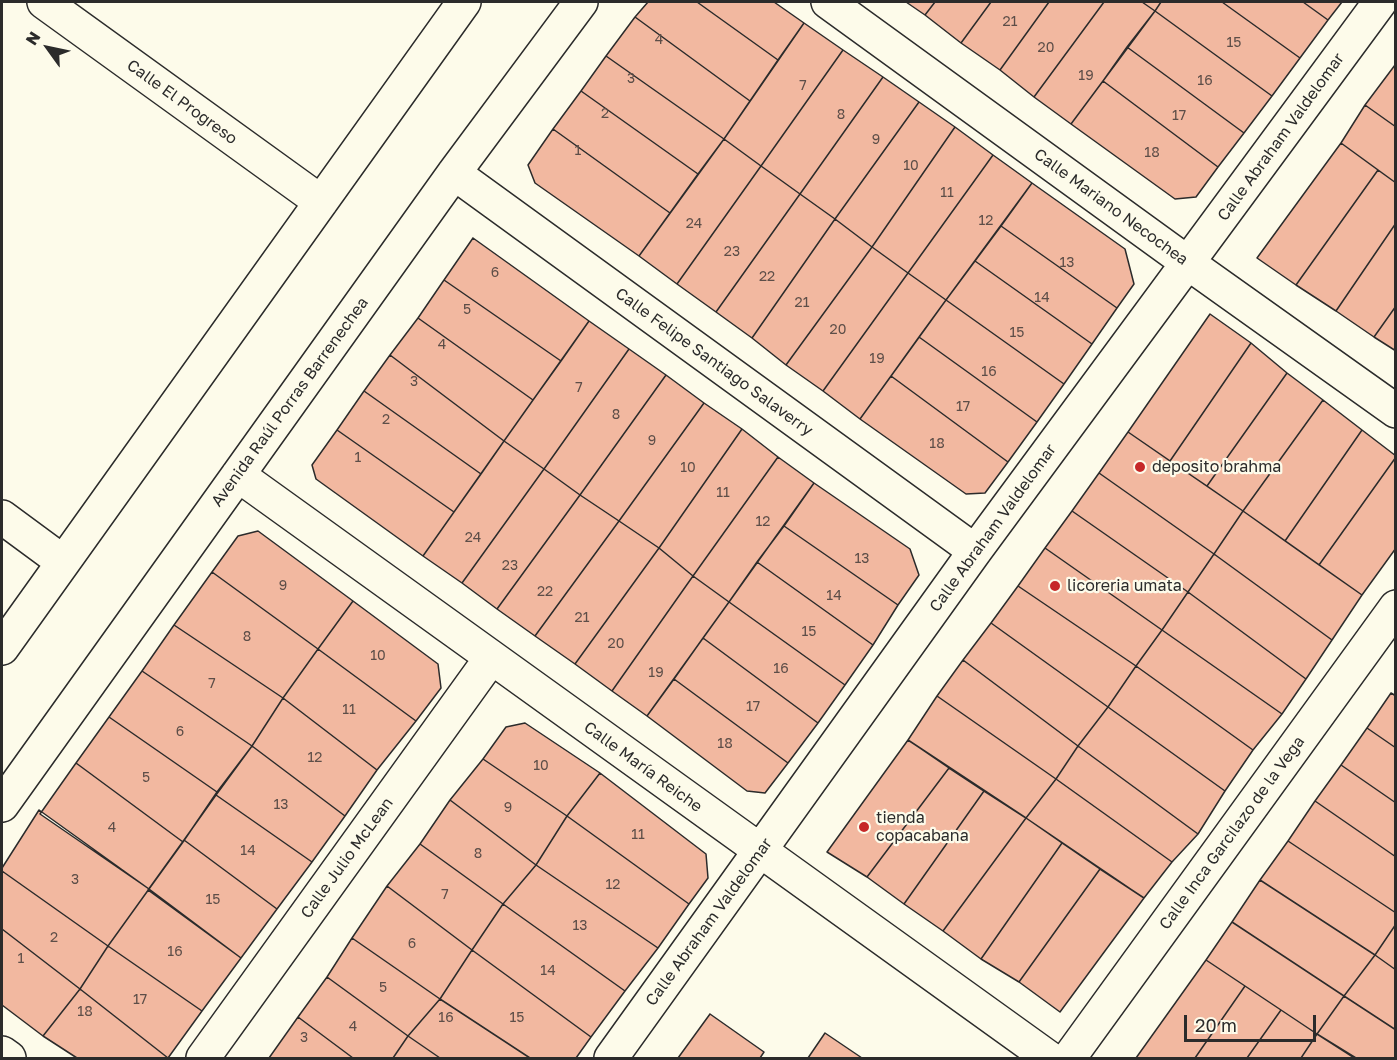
<!DOCTYPE html>
<meta charset="utf-8">
<style>
body{margin:0}
#map{position:relative;width:1397px;height:1060px;overflow:hidden;background:#fdfbea;font-family:"Golos Text",sans-serif}
canvas{display:block}
.frame{position:absolute;inset:0;border:3px solid #2b2b2b;pointer-events:none}
.north{position:absolute;left:18px;top:18px;width:60px;height:60px;-webkit-text-stroke:4px #fdfbea;paint-order:stroke;rotate:303deg;font-size:16px;font-weight:700;line-height:24px;text-align:center;color:#2b2b2b}
.north::after{content:'';display:block;margin:auto;width:21px;height:27px;background:#2b2b2b;clip-path:polygon(50% 0,100% 100%,50% 72%,0 100%)}
.scale{position:absolute;left:1184px;top:1015px;width:132px;height:27px;box-sizing:border-box;border:3px solid #2b2b2b;border-top:0;padding-left:8px;font-size:18px;line-height:21px;white-space:nowrap;color:#2b2b2b;-webkit-text-stroke:4px #fdfbea;paint-order:stroke}
</style>
<div id="map">
<canvas width="1397" height="1060"></canvas>
<div class="frame"></div>
<div class="north">N</div>
<div class="scale">20 m</div>
</div>
<script>
const context = document.querySelector('canvas').getContext('2d');
context.lineJoin = 'round';
function paint(path, color) {
  context.fillStyle = color;
  context.fill(path, 'evenodd');
}
function poly(rows) {
  const path = new Path2D();
  for (const r of rows) {
    path.moveTo(r[0], r[1]);
    for (let i = 2; i < r.length; i += 2) path.lineTo(r[i], r[i + 1]);
  }
  return path;
}
function trace(path, color, width, dash) {
  context.strokeStyle = color;
  context.lineWidth = width;
  context.lineCap = dash ? 'butt' : 'round';
  context.setLineDash(dash || []);
  context.stroke(path);
}
function drawText(font, color, halo, rows, align = 'center') {
  context.font = font + ' "Golos Text",sans-serif';
  context.lineWidth = 4.5;
  context.setLineDash([]);
  context.textBaseline = 'middle';
  context.strokeStyle = halo;
  context.fillStyle = color;
  for (const [text, x, y, turn = 0] of rows) {
    context.save();
    context.translate(x, y);
    context.rotate((+turn || 0) * Math.PI / 180);
    context.textAlign = isNaN(turn) ? turn : align;
    if (halo) context.strokeText(text, 0, 0);
    context.fillText(text, 0, 0);
    context.restore();
  }
}
const building = poly([
 [648,2,697,2,778,60,750,101,635,17,648,2],
 [697,2,774,2,804,23,778,60,697,2],
 [906,2,935,2,925,15,906,2],
 [935,2,991,2,961,43,925,15,935,2],
 [991,2,1049,2,1000,70,961,43,991,2],
 [1049,2,1104,2,1034,97,1000,70,1049,2],
 [1104,2,1142,2,1155,11,1071,124,1034,97,1104,2],
 [1142,2,1161,2,1155,11,1142,2],
 [1161,2,1222,2,1300,58,1272,96,1155,11,1161,2],
 [1222,2,1303,2,1328,20,1300,58,1222,2],
 [1303,2,1342,2,1328,20,1303,2],
 [1155,11,1272,96,1244,133,1127,47,1155,11],
 [635,17,750,101,724,139,606,56,635,17],
 [804,23,843,50,761,166,724,139,804,23],
 [1127,47,1244,133,1218,167,1103,81,1127,47],
 [843,50,883,77,800,194,761,166,843,50],
 [606,56,724,139,698,174,581,91,606,56],
 [1395,65,1396,65,1396,127,1365,105,1395,65],
 [883,77,919,102,835,219,800,194,883,77],
 [1103,81,1218,167,1196,197,1175,199,1071,124,1103,81],
 [581,91,698,174,670,213,553,129,581,91],
 [919,102,955,127,872,247,835,219,919,102],
 [1365,105,1396,127,1396,183,1341,143,1365,105],
 [955,127,993,155,908,273,872,247,955,127],
 [553,129,670,213,639,256,535,183,528,165,553,129],
 [724,139,761,166,677,284,639,256,724,139],
 [1341,143,1378,170,1296,285,1257,258,1341,143],
 [993,155,1032,183,946,300,908,273,993,155],
 [761,166,800,194,716,312,677,284,761,166],
 [1378,170,1396,183,1396,223,1336,311,1296,285,1378,170],
 [1032,183,1125,249,1134,284,1117,308,1001,226,1032,183],
 [800,194,835,219,752,338,716,312,800,194],
 [835,219,872,247,786,365,752,338,835,219],
 [1396,223,1396,306,1374,337,1336,311,1396,223],
 [1001,226,1117,308,1092,344,975,261,1001,226],
 [473,238,589,321,561,361,444,280,473,238],
 [872,247,908,273,823,391,786,365,872,247],
 [975,261,1092,344,1064,384,946,300,975,261],
 [908,273,946,300,860,419,823,391,908,273],
 [444,280,561,361,533,400,418,318,444,280],
 [946,300,1064,384,1037,422,919,337,946,300],
 [1396,306,1396,351,1374,337,1396,306],
 [1210,314,1251,343,1170,461,1128,432,1210,314],
 [418,318,533,400,504,441,390,355,418,318],
 [589,321,629,349,544,469,504,441,589,321],
 [919,337,1037,422,1008,462,891,376,919,337],
 [1251,343,1287,373,1207,486,1170,461,1251,343],
 [629,349,666,375,580,495,544,469,629,349],
 [390,355,504,441,481,474,364,391,390,355],
 [1287,373,1323,400,1243,511,1207,486,1287,373],
 [666,375,704,403,619,521,580,495,666,375],
 [891,376,1008,462,985,493,966,494,860,419,891,376],
 [364,391,481,474,454,512,337,430,364,391],
 [1323,400,1362,430,1285,541,1243,511,1323,400],
 [704,403,742,429,659,548,619,521,704,403],
 [742,429,778,457,693,576,659,548,742,429],
 [337,430,454,512,423,556,316,479,312,465,337,430],
 [1362,430,1396,456,1396,457,1319,565,1285,541,1362,430],
 [1128,432,1243,511,1214,554,1099,473,1128,432],
 [504,441,544,469,462,583,423,556,504,441],
 [778,457,814,483,729,602,693,576,778,457],
 [1396,457,1396,548,1362,595,1319,565,1396,457],
 [544,469,580,495,497,609,462,583,544,469],
 [1099,473,1214,554,1188,592,1072,511,1099,473],
 [814,483,910,549,919,575,898,605,784,526,814,483],
 [580,495,619,521,535,636,497,609,580,495],
 [1072,511,1188,592,1162,630,1045,548,1072,511],
 [1243,511,1362,595,1332,640,1214,554,1243,511],
 [619,521,659,548,575,664,535,636,619,521],
 [784,526,898,605,873,645,757,562,784,526],
 [258,531,353,601,318,649,212,572,238,536,258,531],
 [659,548,693,576,612,691,575,664,659,548],
 [1045,548,1162,630,1136,666,1018,586,1045,548],
 [1214,554,1332,640,1306,679,1188,592,1214,554],
 [757,562,873,645,845,685,729,602,757,562],
 [212,572,318,649,283,698,174,625,212,572],
 [693,576,729,602,647,716,612,691,693,576],
 [1018,586,1136,666,1108,707,991,623,1018,586],
 [1188,592,1306,679,1282,714,1162,630,1188,592],
 [353,601,438,664,441,688,416,721,318,649,353,601],
 [729,602,845,685,818,723,703,638,729,602],
 [991,623,1108,707,1078,746,963,660,991,623],
 [174,625,283,698,252,746,142,671,174,625],
 [1162,630,1282,714,1253,750,1136,666,1162,630],
 [703,638,818,723,788,763,674,679,703,638],
 [318,649,416,721,377,770,283,698,318,649],
 [963,660,1078,746,1056,779,937,696,963,660],
 [1136,666,1253,750,1225,791,1108,707,1136,666],
 [142,671,252,746,217,792,109,717,142,671],
 [674,679,788,763,765,793,747,791,647,716,674,679],
 [1391,693,1396,696,1396,748,1367,728,1391,693],
 [937,696,1056,779,1026,818,908,740,937,696],
 [283,698,377,770,345,816,252,746,283,698],
 [1108,707,1225,791,1198,834,1078,746,1108,707],
 [109,717,217,792,183,842,76,763,109,717],
 [525,723,600,773,567,816,483,759,506,727,525,723],
 [1367,728,1396,748,1396,803,1341,765,1367,728],
 [908,740,949,768,867,877,827,852,908,740],
 [252,746,345,816,312,862,216,795,252,746],
 [1078,746,1198,834,1172,862,1056,779,1078,746],
 [483,759,567,816,536,865,450,800,483,759],
 [76,763,183,842,149,889,40,814,76,763],
 [1341,765,1396,803,1396,857,1315,801,1341,765],
 [949,768,984,791,904,904,867,877,949,768],
 [600,773,706,854,708,878,689,904,567,816,600,773],
 [1056,779,1172,862,1144,898,1026,818,1056,779],
 [984,791,1026,818,943,931,904,904,984,791],
 [216,795,312,862,277,909,184,840,216,795],
 [450,800,536,865,503,904,420,844,450,800],
 [1315,801,1396,857,1396,913,1288,841,1315,801],
 [39,810,149,889,108,946,2,871,2,868,39,810],
 [567,816,689,904,658,948,536,865,567,816],
 [1026,818,1062,843,981,959,943,931,1026,818],
 [184,840,277,909,241,958,148,890,184,840],
 [1288,841,1396,913,1396,924,1375,955,1260,880,1288,841],
 [1062,843,1100,869,1019,982,981,959,1062,843],
 [420,844,503,904,472,950,387,886,420,844],
 [536,865,658,948,625,991,503,904,536,865],
 [1100,869,1144,898,1060,1012,1019,982,1100,869],
 [2,871,108,946,80,989,2,929,2,871],
 [1260,880,1375,955,1344,996,1232,922,1260,880],
 [387,886,472,950,440,999,352,938,387,886],
 [149,889,241,958,202,1011,108,946,149,889],
 [503,904,625,991,591,1037,472,950,503,904],
 [1232,922,1344,996,1317,1034,1206,960,1232,922],
 [1396,924,1396,970,1375,955,1396,924],
 [2,929,80,989,43,1036,2,1005,2,929],
 [352,938,440,999,408,1036,327,977,352,938],
 [108,946,202,1011,168,1058,80,989,108,946],
 [472,950,591,1037,576,1058,530,1058,440,999,472,950],
 [1375,955,1396,970,1396,1030,1344,996,1375,955],
 [1206,960,1245,986,1195,1058,1136,1058,1206,960],
 [327,977,408,1036,393,1058,353,1058,298,1017,327,977],
 [1245,986,1281,1010,1247,1058,1195,1058,1245,986],
 [80,989,168,1058,77,1058,43,1036,80,989],
 [1344,996,1396,1030,1396,1058,1356,1058,1317,1034,1344,996],
 [440,999,530,1058,440,1058,408,1036,440,999],
 [1281,1010,1317,1034,1301,1058,1247,1058,1281,1010],
 [710,1014,764,1052,760,1058,678,1058,710,1014],
 [298,1017,353,1058,269,1058,298,1017],
 [825,1033,862,1058,808,1058,825,1033],
 [1317,1034,1353,1057,1352,1058,1301,1058,1317,1034],
 [408,1036,440,1058,393,1058,408,1036]
]);
paint(building, '#f2b8a0');
trace(building, '#2b2b2b', 1.5);
const minor = poly([
 [44,2,321,202],
 [828,2,1188,263,1396,411],
 [454,173,975,551],
 [238,475,1049,1058],
 [2,517,63,562],
 [2,648,464,2],
 [2,805,454,173,581,2],
 [2,1053,9,1058],
 [203,1058,491,658],
 [611,1058,975,551,1380,2],
 [1069,1058,1396,607]
]);
trace(minor, '#2b2b2b', 36);
trace(minor, '#fdfbea', 33);
for (const [x, y, r, color] of [
 [1140,467,6,"#c62828"],
 [1055,586,6,"#c62828"],
 [864,827,6,"#c62828"]
]) {
  const dot = new Path2D();
  dot.arc(x, y, r, 0, 2 * Math.PI);
  context.fillStyle = color;
  context.fill(dot);
  trace(dot, '#fdfbea', 2);
}
drawText('14px', '#5d4e48', null, [
 ["21",1010,22],
 ["4",659,40],
 ["15",1234,43],
 ["20",1046,48],
 ["19",1086,76],
 ["3",631,79],
 ["16",1205,81],
 ["7",803,86],
 ["2",605,114],
 ["8",841,115],
 ["17",1179,116],
 ["9",876,140],
 ["1",578,151],
 ["18",1152,153],
 ["10",911,166],
 ["11",947,193],
 ["12",986,221],
 ["24",694,224],
 ["23",732,252],
 ["13",1067,263],
 ["6",495,273],
 ["22",767,277],
 ["14",1042,298],
 ["21",802,303],
 ["5",467,310],
 ["20",838,330],
 ["15",1017,333],
 ["4",442,345],
 ["19",877,359],
 ["16",989,372],
 ["3",414,382],
 ["7",579,388],
 ["17",963,407],
 ["8",616,415],
 ["2",386,420],
 ["9",652,441],
 ["18",937,444],
 ["1",358,458],
 ["10",688,468],
 ["11",723,493],
 ["12",763,522],
 ["24",473,538],
 ["13",862,559],
 ["23",510,566],
 ["9",283,586],
 ["22",545,592],
 ["14",834,596],
 ["21",582,618],
 ["15",809,632],
 ["8",247,637],
 ["20",616,644],
 ["10",378,656],
 ["16",781,669],
 ["19",656,673],
 ["7",212,684],
 ["17",753,707],
 ["11",349,710],
 ["6",180,732],
 ["18",725,744],
 ["12",315,758],
 ["10",541,766],
 ["5",146,778],
 ["13",281,805],
 ["9",508,808],
 ["4",112,828],
 ["11",638,835],
 ["14",248,851],
 ["8",478,854],
 ["3",75,880],
 ["12",613,885],
 ["7",445,895],
 ["15",213,900],
 ["13",580,926],
 ["2",54,938],
 ["6",412,944],
 ["16",175,952],
 ["1",21,959],
 ["14",548,971],
 ["5",383,988],
 ["17",140,1000],
 ["18",85,1012],
 ["16",446,1018],
 ["15",517,1018],
 ["4",353,1027],
 ["3",304,1038]
]);
drawText('16px', '#2b2b2b', '#fdfbea', [
 ["Calle El Progreso",182,102,36],
 ["Calle Abraham Valdelomar",1281,137,-54],
 ["Calle Mariano Necochea",1111,207,36],
 ["Calle Felipe Santiago Salaverry",714,362,36],
 ["Avenida Raúl Porras Barrenechea",290,402,-54],
 ["Calle Abraham Valdelomar",993,528,-54],
 ["Calle María Reiche",643,767,36],
 ["Calle Inca Garcilazo de la Vega",1232,833,-54],
 ["Calle Julio McLean",347,858,-54],
 ["Calle Abraham Valdelomar",709,922,-54]
]);
drawText('16px', '#2b2b2b', '#fdfbea', [
 ["deposito brahma",1152,467],
 ["licoreria umata",1067,586],
 ["tienda",876,818],
 ["copacabana",876,836]
], 'left');
</script>
